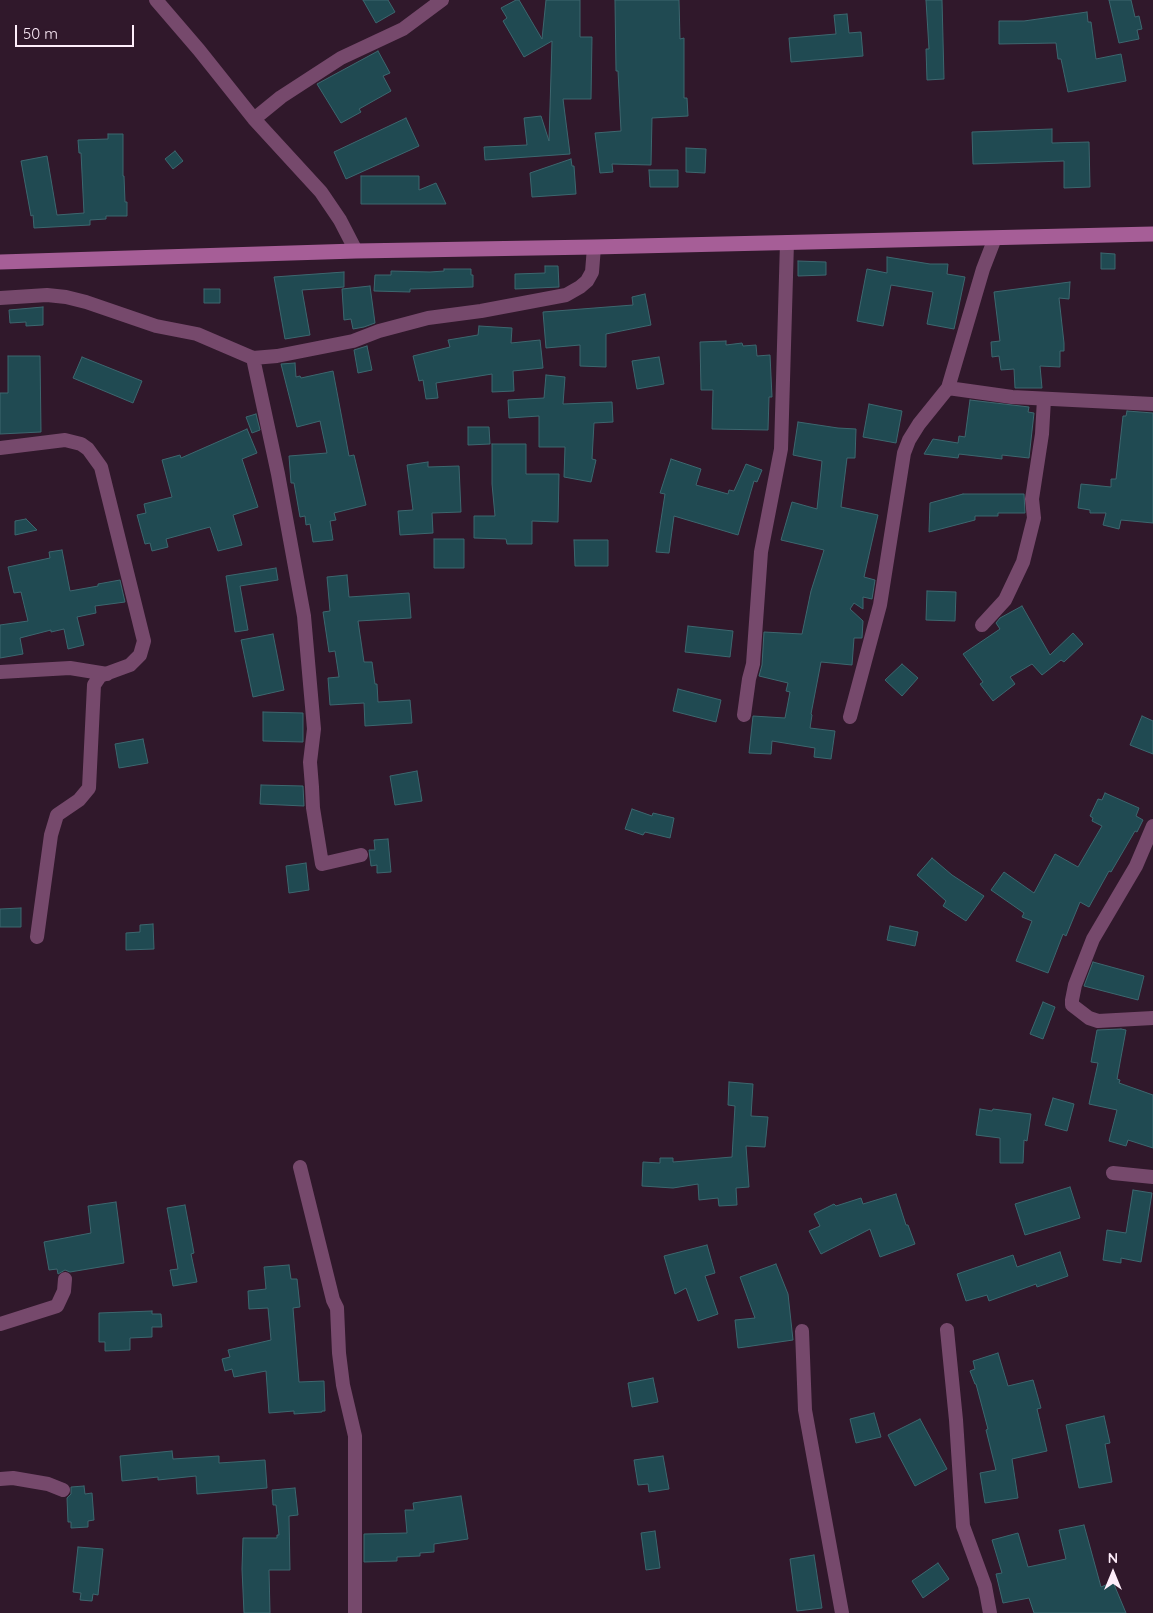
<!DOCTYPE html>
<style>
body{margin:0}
#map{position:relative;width:1153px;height:1613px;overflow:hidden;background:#30182b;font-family:Quicksand,sans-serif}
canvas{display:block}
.north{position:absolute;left:1088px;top:1548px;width:50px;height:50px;-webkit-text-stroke:4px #30182b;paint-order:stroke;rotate:0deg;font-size:14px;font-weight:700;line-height:20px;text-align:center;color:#feedfa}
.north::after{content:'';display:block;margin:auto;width:18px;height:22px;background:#feedfa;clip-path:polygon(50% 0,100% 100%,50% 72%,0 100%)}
.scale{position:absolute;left:15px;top:25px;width:119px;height:22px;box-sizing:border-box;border:2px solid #feedfa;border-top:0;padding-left:6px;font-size:15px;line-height:18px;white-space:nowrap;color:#feedfa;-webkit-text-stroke:4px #30182b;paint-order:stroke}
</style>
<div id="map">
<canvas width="1153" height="1613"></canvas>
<div class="north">N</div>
<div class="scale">50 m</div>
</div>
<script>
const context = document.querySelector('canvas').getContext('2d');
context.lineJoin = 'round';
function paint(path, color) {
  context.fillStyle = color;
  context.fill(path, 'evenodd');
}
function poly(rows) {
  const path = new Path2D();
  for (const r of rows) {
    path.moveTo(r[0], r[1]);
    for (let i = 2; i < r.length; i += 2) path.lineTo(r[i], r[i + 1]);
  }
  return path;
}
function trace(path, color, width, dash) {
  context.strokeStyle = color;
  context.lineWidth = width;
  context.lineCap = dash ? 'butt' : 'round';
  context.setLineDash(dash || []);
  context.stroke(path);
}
const building = poly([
 [363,0,388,0,395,12,376,23,363,0],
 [516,0,519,0,542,39,546,0,580,0,580,37,592,37,591,99,563,99,570,154,485,160,484,147,527,145,524,118,541,116,549,141,552,41,524,57,503,21,507,18,501,8,516,0],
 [615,0,679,0,680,39,684,38,684,98,687,98,688,116,652,118,651,165,612,164,613,172,600,173,595,133,621,131,618,71,616,71,615,0],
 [926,0,942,0,944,79,927,80,926,49,929,49,926,0],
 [1109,0,1131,0,1135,17,1139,16,1142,29,1137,30,1139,39,1119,43,1109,0],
 [1087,12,1088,22,1091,22,1096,59,1121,54,1126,81,1068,92,1061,59,1058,59,1056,43,999,44,999,21,1024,21,1087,12],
 [847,14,849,33,861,32,863,56,791,62,789,38,836,34,834,15,847,14],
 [378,51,390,73,383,76,391,91,359,109,361,112,341,123,317,84,378,51],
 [406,118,419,146,346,179,334,152,406,118],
 [1052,129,1052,143,1089,142,1090,187,1064,188,1064,161,973,164,972,132,1052,129],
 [108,134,123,134,123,176,124,176,125,202,127,202,127,216,106,216,106,219,90,220,90,225,34,228,33,215,31,216,21,161,47,156,57,215,84,213,81,153,79,153,78,140,108,139,108,134],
 [686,148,706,149,705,173,686,172,686,148],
 [175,151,183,161,173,169,165,159,175,151],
 [571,159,572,166,574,166,576,194,532,197,530,173,571,159],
 [649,170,678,170,678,187,650,187,649,170],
 [361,176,419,176,419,190,436,183,446,204,361,204,361,176],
 [1101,253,1115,254,1115,269,1101,269,1101,253],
 [887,257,930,264,948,264,947,274,965,277,954,329,927,324,933,292,891,285,883,326,857,321,867,269,887,273,887,257],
 [798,261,826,262,826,275,798,276,798,261],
 [545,266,558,266,559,287,515,289,515,274,545,273,545,266],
 [444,269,471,269,471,275,473,275,473,287,410,289,410,292,374,291,375,275,391,275,391,271,430,272,444,271,444,269],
 [344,272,344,287,302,290,310,335,285,339,274,277,344,272],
 [1070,282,1069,299,1059,298,1064,343,1064,351,1060,351,1060,367,1040,366,1042,388,1015,388,1014,369,1001,370,999,356,992,357,991,342,1000,341,994,292,1070,282],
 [370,286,375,323,364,327,353,329,351,319,344,320,342,289,370,286],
 [204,289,220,289,220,303,204,303,204,289],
 [645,294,651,325,606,334,606,367,580,366,580,345,546,348,543,312,633,305,632,297,645,294],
 [43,307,43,325,26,326,26,322,10,323,9,310,43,307],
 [479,326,512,328,511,343,540,340,543,368,513,371,514,391,492,392,492,374,436,383,438,398,426,399,423,380,419,381,413,356,450,347,448,340,478,335,479,326],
 [726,341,726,345,742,343,743,346,756,345,757,356,770,355,772,397,769,397,768,430,712,429,713,390,701,390,700,342,726,341],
 [367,346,372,370,358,373,354,350,367,346],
 [8,356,40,356,41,432,0,434,0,393,8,393,8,356],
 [82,357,142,381,133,403,73,378,82,357],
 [659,357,664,384,637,389,632,361,659,357],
 [295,363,296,377,300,376,301,378,333,371,349,456,354,455,366,505,334,513,336,520,330,521,333,540,313,542,310,524,306,525,305,516,300,517,294,483,291,483,289,456,327,453,320,421,297,427,281,364,295,363],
 [546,375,565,377,563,404,612,402,613,422,594,423,592,459,596,460,591,482,564,477,565,447,539,447,539,416,509,418,508,400,544,398,546,375],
 [970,400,1029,407,1028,412,1034,413,1029,458,1002,455,1002,459,959,454,958,458,924,454,933,439,958,443,959,436,965,437,970,400],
 [869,404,902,411,896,443,863,437,869,404],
 [1127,411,1153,413,1153,523,1121,520,1119,529,1103,525,1106,513,1090,513,1090,510,1078,508,1081,484,1111,487,1111,479,1116,479,1123,416,1126,416,1127,411],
 [256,414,260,430,252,433,246,417,256,414],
 [798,422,838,428,856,429,855,458,847,458,841,507,878,515,864,577,875,580,872,599,863,597,863,609,854,603,850,609,863,621,862,638,854,638,852,665,821,662,811,714,812,715,810,728,835,731,831,759,814,757,815,748,772,741,771,754,749,753,753,716,785,718,790,692,786,691,788,683,759,676,762,665,764,632,802,634,811,591,824,550,781,540,792,502,817,509,822,461,793,455,798,422],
 [468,427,489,427,490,444,468,445,468,427],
 [247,429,257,453,242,459,258,507,233,515,242,545,218,551,210,527,166,539,168,547,152,551,150,543,145,544,137,515,146,513,144,504,172,497,162,460,180,455,181,458,247,429],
 [492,444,526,444,526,474,559,474,558,522,532,521,532,544,507,544,506,539,474,538,474,516,495,516,492,484,492,444],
 [671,459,701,469,696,485,728,494,729,490,734,491,746,464,762,470,757,482,754,481,738,535,674,516,669,553,656,552,665,494,660,493,671,459],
 [428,462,428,467,459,466,461,512,432,513,433,533,400,535,398,511,413,510,407,465,428,462],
 [963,494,1024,494,1025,513,998,513,998,516,975,516,975,520,929,532,930,503,963,494],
 [26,519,37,530,15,535,15,521,26,519],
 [434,539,464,539,464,568,434,568,434,539],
 [574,540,608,540,608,566,575,566,574,540],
 [62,550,70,591,98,586,98,584,120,580,125,602,95,606,96,613,77,617,84,645,68,649,64,629,51,632,51,630,20,638,23,654,0,658,0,625,28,621,21,592,14,593,8,567,50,558,49,552,62,550],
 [276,568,278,580,240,586,248,630,235,632,226,576,276,568],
 [347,575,349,597,409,593,411,618,358,621,364,662,372,662,375,684,377,684,378,702,410,700,412,723,365,726,364,703,330,705,328,678,339,677,335,651,329,652,323,612,330,611,327,577,347,575],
 [927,591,956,592,955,621,926,620,927,591],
 [1022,606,1050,655,1073,633,1083,644,1064,662,1061,660,1042,675,1032,664,1010,677,1015,684,993,701,980,684,983,682,963,654,1000,629,996,623,1000,618,1022,606],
 [688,626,733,631,730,657,685,652,688,626],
 [273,634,284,690,253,697,241,640,273,634],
 [902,664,918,678,902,696,885,680,902,664],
 [678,689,721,700,716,722,673,711,678,689],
 [263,712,303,713,303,742,263,741,263,712],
 [1142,716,1153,721,1153,754,1130,745,1142,716],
 [143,739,148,763,119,768,115,744,143,739],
 [417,771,422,801,395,805,390,776,417,771],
 [261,785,303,786,304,806,260,804,261,785],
 [1105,793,1139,808,1136,816,1143,820,1137,832,1135,831,1111,872,1109,871,1089,907,1080,902,1066,936,1063,934,1048,973,1016,961,1032,921,1022,917,1024,913,991,890,1004,872,1034,893,1055,854,1078,867,1102,826,1092,821,1093,818,1090,816,1098,799,1102,800,1105,793],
 [632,809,652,816,653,813,674,818,670,838,645,832,643,835,625,829,632,809],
 [388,839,391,872,377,873,377,865,371,866,369,850,375,850,374,840,388,839],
 [932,858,952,875,984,896,966,921,943,906,946,901,917,875,932,858],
 [306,863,309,890,289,893,286,866,306,863],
 [21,908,21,927,0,927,0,909,21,908],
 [153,924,154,949,126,950,126,933,140,932,140,925,153,924],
 [890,926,918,932,915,946,887,940,890,926],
 [1093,962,1144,976,1138,1000,1084,986,1093,962],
 [1043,1002,1055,1007,1043,1039,1030,1034,1043,1002],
 [1121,1029,1126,1030,1117,1079,1120,1080,1119,1083,1153,1095,1153,1148,1128,1140,1126,1146,1109,1141,1117,1110,1089,1104,1098,1063,1091,1062,1097,1030,1121,1029],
 [729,1082,753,1084,751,1116,768,1117,765,1147,746,1146,749,1187,736,1188,737,1205,719,1206,718,1198,699,1200,698,1184,673,1188,642,1186,643,1162,660,1163,660,1158,673,1158,673,1162,732,1157,735,1106,728,1105,729,1082],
 [1053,1098,1074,1104,1067,1131,1045,1125,1053,1098],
 [980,1109,992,1111,993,1109,1031,1114,1027,1141,1024,1140,1023,1163,1000,1163,1000,1138,976,1135,980,1109],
 [1070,1187,1080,1218,1025,1235,1015,1204,1070,1187],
 [1133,1190,1152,1193,1141,1262,1121,1258,1121,1263,1103,1260,1107,1230,1126,1233,1133,1190],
 [896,1194,906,1225,908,1225,915,1244,880,1257,870,1229,821,1254,809,1231,820,1226,814,1214,834,1204,836,1206,861,1198,863,1204,896,1194],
 [116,1202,124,1263,70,1272,65,1270,58,1274,57,1269,49,1270,44,1242,91,1233,88,1206,116,1202],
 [185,1205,194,1253,191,1254,197,1282,173,1286,170,1270,178,1269,167,1208,185,1205],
 [707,1245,715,1273,705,1276,718,1314,698,1321,686,1288,675,1294,664,1256,707,1245],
 [1060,1252,1068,1276,1037,1287,1036,1284,989,1301,987,1295,966,1301,957,1274,1013,1255,1017,1267,1060,1252],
 [776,1264,788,1294,793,1340,738,1348,735,1320,755,1318,740,1277,776,1264],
 [289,1265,291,1279,297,1279,300,1307,293,1308,299,1382,324,1381,325,1411,322,1411,322,1412,294,1414,294,1411,269,1413,266,1371,234,1377,232,1369,225,1371,222,1359,230,1357,228,1350,271,1340,268,1308,249,1309,248,1291,266,1289,264,1267,289,1265],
 [152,1311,152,1314,161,1314,162,1327,152,1327,152,1337,130,1338,130,1350,105,1351,105,1342,99,1342,99,1313,152,1311],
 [998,1353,1008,1386,1033,1380,1041,1408,1037,1409,1047,1451,1012,1459,1018,1498,985,1503,980,1473,996,1470,986,1430,988,1429,976,1384,975,1384,970,1371,975,1369,973,1361,998,1353],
 [653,1378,658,1402,632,1407,628,1383,653,1378],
 [874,1413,881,1437,856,1443,850,1419,874,1413],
 [1104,1416,1110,1443,1105,1444,1112,1482,1079,1488,1066,1425,1104,1416],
 [920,1419,947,1469,915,1486,888,1435,920,1419],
 [172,1451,173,1459,219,1456,219,1463,265,1460,267,1488,197,1494,196,1476,158,1480,158,1477,122,1481,120,1456,172,1451],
 [663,1456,669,1489,649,1492,648,1484,638,1485,634,1460,663,1456],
 [84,1486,85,1494,92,1493,94,1520,88,1521,88,1527,71,1528,71,1522,68,1522,67,1498,71,1494,71,1487,84,1486],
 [295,1488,298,1515,289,1516,290,1570,269,1570,270,1613,244,1613,242,1569,243,1538,277,1538,277,1535,279,1535,276,1505,273,1505,272,1490,295,1488],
 [461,1496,468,1539,434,1544,434,1552,420,1553,420,1556,397,1557,397,1561,364,1562,364,1534,407,1533,405,1510,414,1510,413,1503,461,1496],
 [1084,1525,1101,1587,1113,1582,1126,1613,1034,1613,1029,1598,1003,1603,996,1574,1002,1573,992,1540,1018,1533,1028,1567,1066,1559,1059,1530,1084,1525],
 [655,1531,660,1568,646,1570,641,1533,655,1531],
 [78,1547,103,1549,98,1595,93,1594,92,1601,80,1600,81,1593,73,1592,78,1547],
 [814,1555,822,1608,797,1611,790,1559,814,1555],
 [938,1563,949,1579,923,1598,912,1581,938,1563]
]);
paint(building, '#204a52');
trace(building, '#3d676f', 1);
trace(poly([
 [156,0,199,50,254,119,321,192,340,220,356,251],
 [254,119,281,97,341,58,403,29,442,0],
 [0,298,47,295,66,297,86,302,156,326,197,334,253,358,277,356,353,341,379,331,428,318,481,311,566,295,580,287,587,281,592,272,594,247],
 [253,358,278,474,304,616,314,729,310,762,312,787,313,808,322,864,361,855],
 [948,388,1012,397,1153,404],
 [0,448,65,440,81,444,88,449,101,467,144,641,140,655,130,665,100,676,94,685,89,788,79,800,57,815,51,835,37,937],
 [982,625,1005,600,1023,562,1034,518,1032,499,1042,434,1044,399],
 [0,672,70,668,107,674],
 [744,715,749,679,753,664,761,552,781,449,787,242],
 [850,717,880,605,904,453,909,440,919,424,948,388,983,269,995,238],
 [1153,826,1136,866,1093,939,1075,985,1072,1000,1072,1005,1076,1008,1089,1018,1098,1021,1153,1018],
 [300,1167,333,1300,337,1308,339,1353,343,1385,355,1436,355,1613],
 [1113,1173,1153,1177],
 [0,1324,57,1306,64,1291,65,1279],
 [947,1330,956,1420,963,1526,985,1586,990,1613],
 [802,1331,805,1410,842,1613],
 [0,1479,13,1478,48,1484,63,1490]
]), '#76496c', 14);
trace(poly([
 [0,262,356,251,594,247,1153,234]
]), '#a65e97', 15);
</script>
